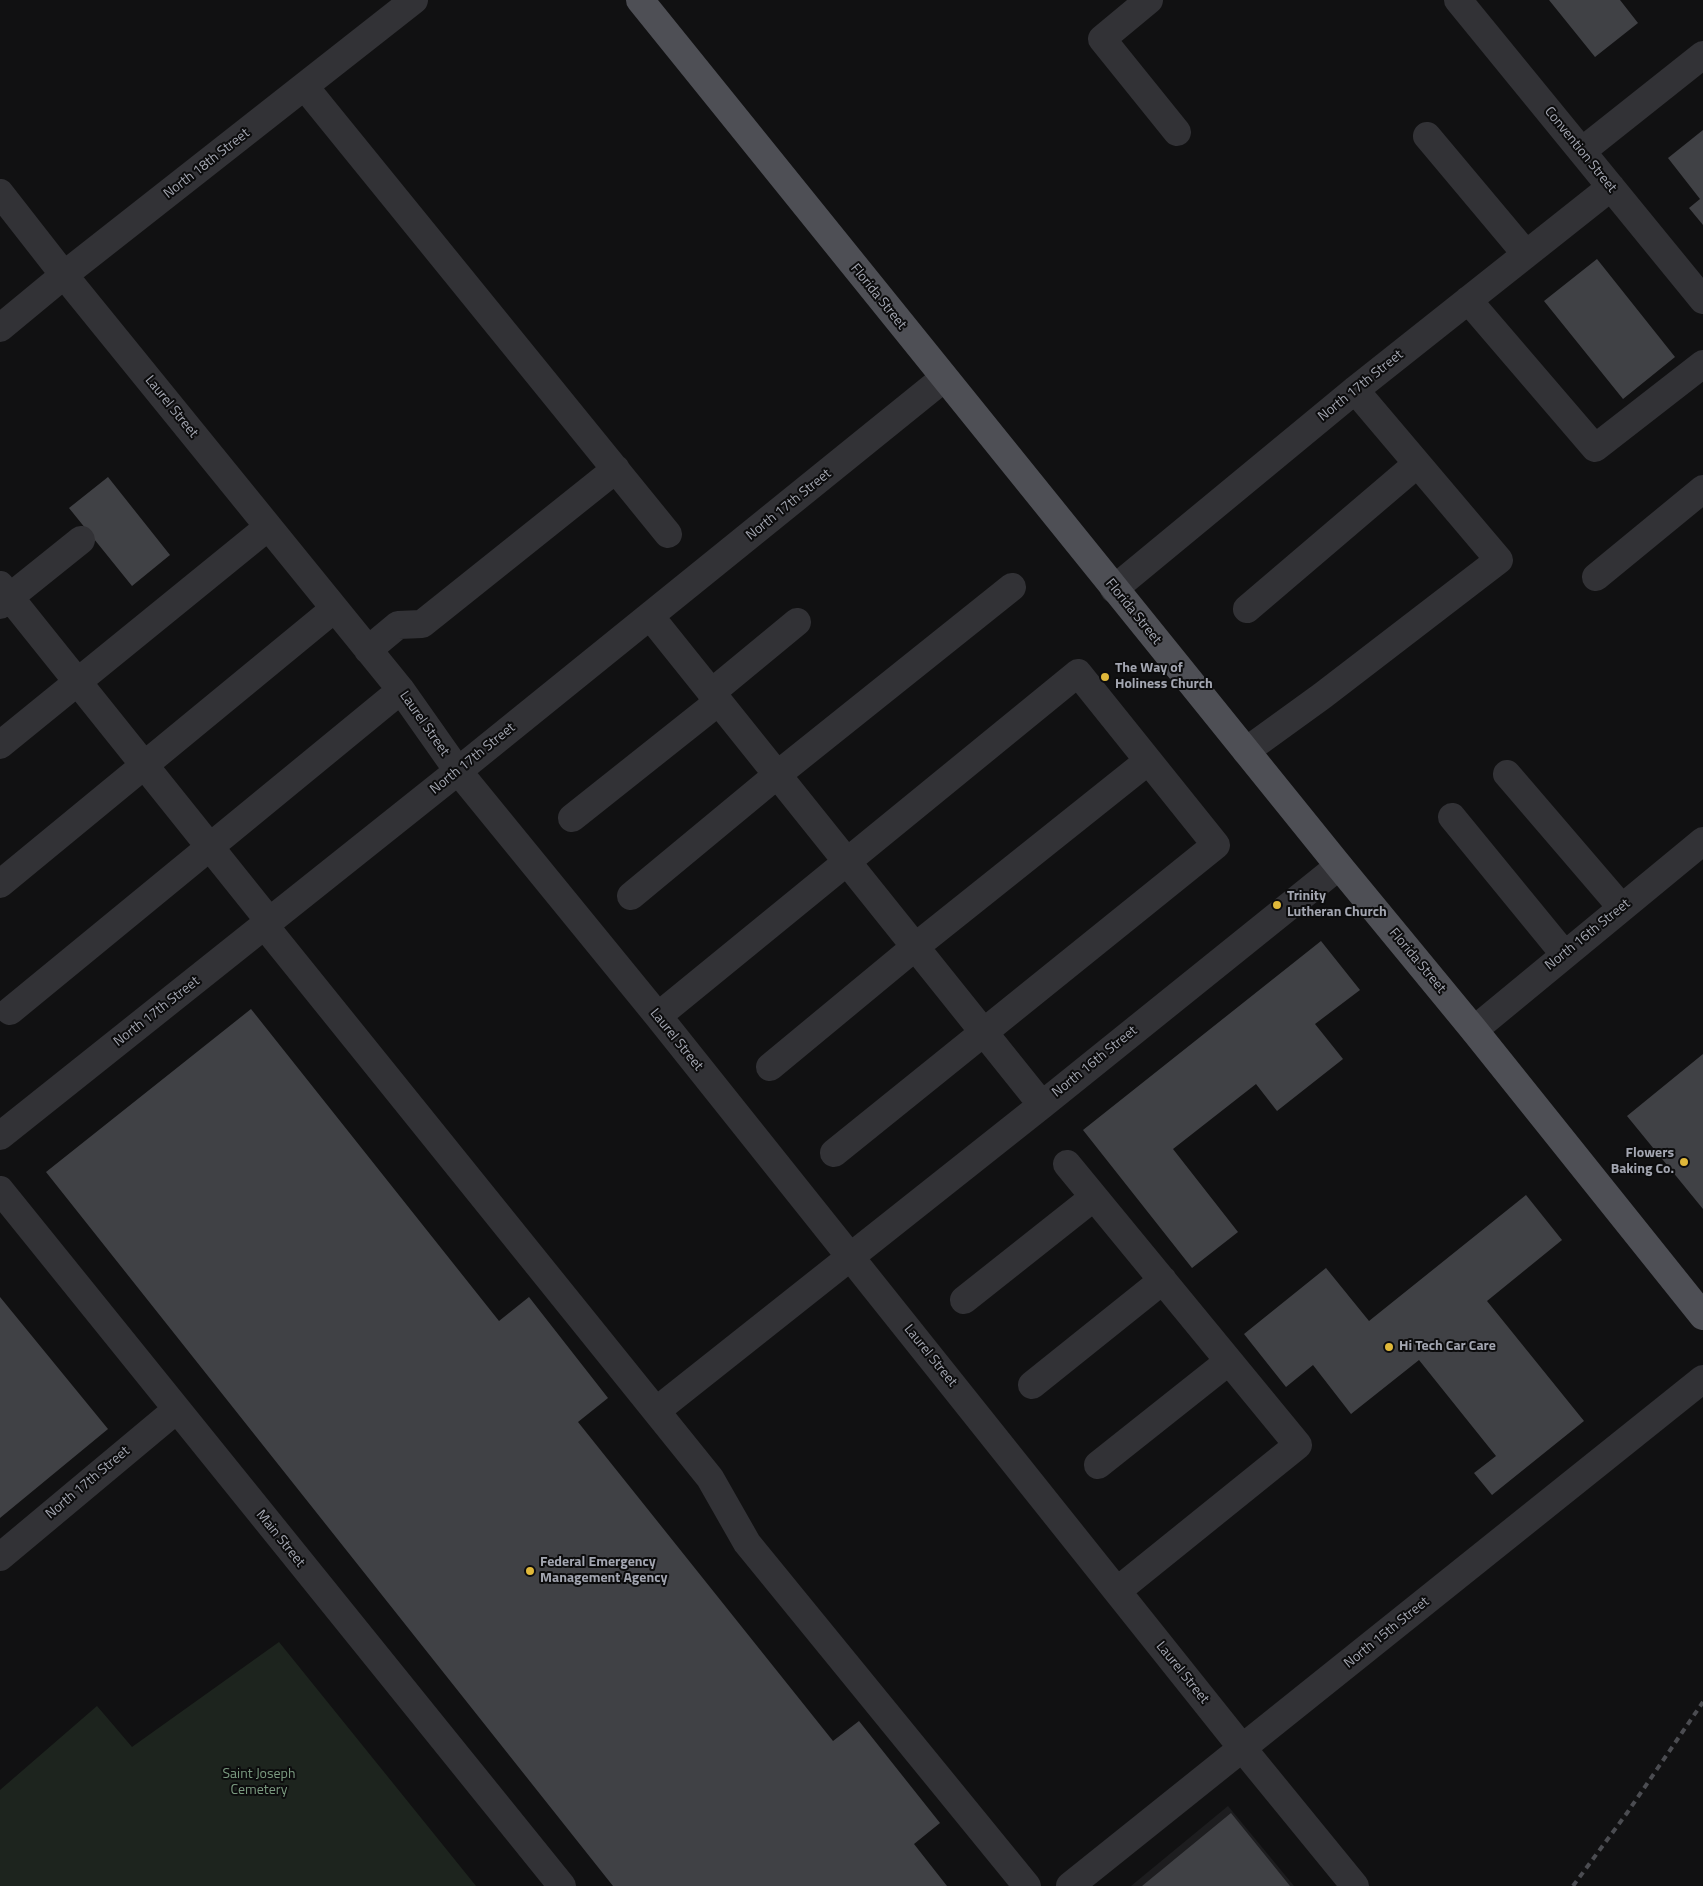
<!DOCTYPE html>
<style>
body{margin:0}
canvas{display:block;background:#111112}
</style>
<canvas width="1703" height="1886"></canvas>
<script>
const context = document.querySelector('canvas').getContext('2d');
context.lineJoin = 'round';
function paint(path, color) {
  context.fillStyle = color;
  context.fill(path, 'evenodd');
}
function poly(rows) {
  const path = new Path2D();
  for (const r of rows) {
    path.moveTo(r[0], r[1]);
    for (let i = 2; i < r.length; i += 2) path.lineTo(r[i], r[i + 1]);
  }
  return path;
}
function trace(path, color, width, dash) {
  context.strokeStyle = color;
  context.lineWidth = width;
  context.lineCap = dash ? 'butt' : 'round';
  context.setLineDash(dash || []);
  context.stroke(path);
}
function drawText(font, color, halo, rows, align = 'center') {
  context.font = font + ' "Titillium Web",sans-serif';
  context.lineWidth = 4;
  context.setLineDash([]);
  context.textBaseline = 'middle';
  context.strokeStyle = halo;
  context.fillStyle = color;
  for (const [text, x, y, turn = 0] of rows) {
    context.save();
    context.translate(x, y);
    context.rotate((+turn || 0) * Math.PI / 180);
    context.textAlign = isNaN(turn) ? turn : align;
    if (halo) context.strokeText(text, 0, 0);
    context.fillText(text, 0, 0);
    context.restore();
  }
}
paint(poly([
 [1228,1806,1294,1886,1131,1886]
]), '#1d1d1f');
paint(poly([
 [279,1642,476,1886,0,1886,0,1790,97,1706,132,1747]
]), '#1d241e');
paint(poly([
 [1549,0,1620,0,1638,23,1595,57],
 [1703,130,1703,225,1689,208,1700,199,1668,158],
 [1597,259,1675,357,1623,399,1544,301],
 [108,477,170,555,132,586,69,508],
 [1321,941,1360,990,1315,1024,1343,1059,1277,1111,1256,1084,1173,1149,1238,1232,1192,1268,1083,1130],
 [251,1009,499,1321,529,1297,608,1398,578,1422,833,1741,859,1721,940,1823,914,1844,947,1886,613,1886,46,1172],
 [1703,1054,1703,1209,1627,1116],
 [1526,1195,1562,1240,1487,1301,1584,1421,1492,1495,1474,1473,1496,1456,1419,1360,1351,1414,1313,1365,1286,1387,1244,1334,1326,1268,1369,1321],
 [0,1297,108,1429,0,1518],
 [1231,1813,1290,1886,1142,1886]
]), '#404145');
trace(poly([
 [1149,0,1102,39,1177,132],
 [1458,0,1703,300],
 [305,87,668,534],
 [1427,136,1526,254],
 [1582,151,1703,55],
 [0,193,64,275,401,690,458,771,658,1016,1243,1749,1355,1886],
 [1468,300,1595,448,1703,364],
 [0,328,64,275,414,0],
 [1596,577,1703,489],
 [0,585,270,922],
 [1114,589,1355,390,1611,187],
 [0,605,81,540],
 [1247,609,1417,464],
 [650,616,1042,1105],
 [368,650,398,625,422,624,616,469],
 [711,693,797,622],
 [0,745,268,527],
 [1246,751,1322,696,1499,560,1355,390],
 [1507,774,1622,908],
 [1452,817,1565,955],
 [572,818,718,702],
 [0,884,334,609],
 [631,896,777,775,1012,587],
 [265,926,710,1478,747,1543,1027,1886],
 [10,1011,401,690],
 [658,1016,1078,673,1216,845,834,1153],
 [1474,1030,1703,841],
 [770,1067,915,947,1148,761],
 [0,1136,458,771,944,378],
 [1067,1164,1298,1445,1117,1591],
 [0,1190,562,1886],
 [964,1300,1094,1197],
 [1032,1385,1163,1280],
 [656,1411,1042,1105,1339,866],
 [1098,1465,1229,1361],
 [0,1557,176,1410],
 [1070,1886,1703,1379]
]), '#323236', 28);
trace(poly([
 [640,0,1339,866,1474,1030,1703,1316]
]), '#4e4f55', 28);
trace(poly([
 [1573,1886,1627,1813,1703,1702]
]), '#4b4c51', 4, [6, 5]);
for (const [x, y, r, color] of [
 [1105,677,5,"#e0b83a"],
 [1277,905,5,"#e0b83a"],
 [1684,1162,5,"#e0b83a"],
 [1389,1347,5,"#e0b83a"],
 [530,1571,5,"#e0b83a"]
]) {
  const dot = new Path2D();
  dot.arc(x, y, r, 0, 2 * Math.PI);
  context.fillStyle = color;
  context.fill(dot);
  trace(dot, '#0c0c0d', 2);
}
drawText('14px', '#a3a6b1', '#0c0c0d', [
 ["Convention Street",1580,150,51],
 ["North 18th Street",207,164,-38],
 ["Florida Street",878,297,51],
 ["North 17th Street",1361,386,-39],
 ["Laurel Street",171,407,51],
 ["North 17th Street",789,505,-39],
 ["Florida Street",1133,612,51],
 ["Laurel Street",424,724,55],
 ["North 17th Street",473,759,-39],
 ["North 16th Street",1588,935,-39],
 ["Florida Street",1417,961,50],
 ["North 17th Street",157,1012,-38],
 ["Laurel Street",676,1040,51],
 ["North 16th Street",1095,1062,-39],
 ["Laurel Street",930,1356,51],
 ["North 17th Street",88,1483,-40],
 ["Main Street",280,1539,51],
 ["North 15th Street",1387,1633,-39],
 ["Laurel Street",1182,1673,51]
]);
drawText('bold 14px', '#a3a6b1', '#0c0c0d', [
 ["The Way of",1115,669],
 ["Holiness Church",1115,685],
 ["Trinity",1287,897],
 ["Lutheran Church",1287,913],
 ["Flowers",1674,1154,"right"],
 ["Baking Co.",1674,1170,"right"],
 ["Hi Tech Car Care",1399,1347],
 ["Federal Emergency",540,1563],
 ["Management Agency",540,1579]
], 'left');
drawText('14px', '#7b9b80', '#0c0c0d', [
 ["Saint Joseph",259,1775],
 ["Cemetery",259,1791]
]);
</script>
